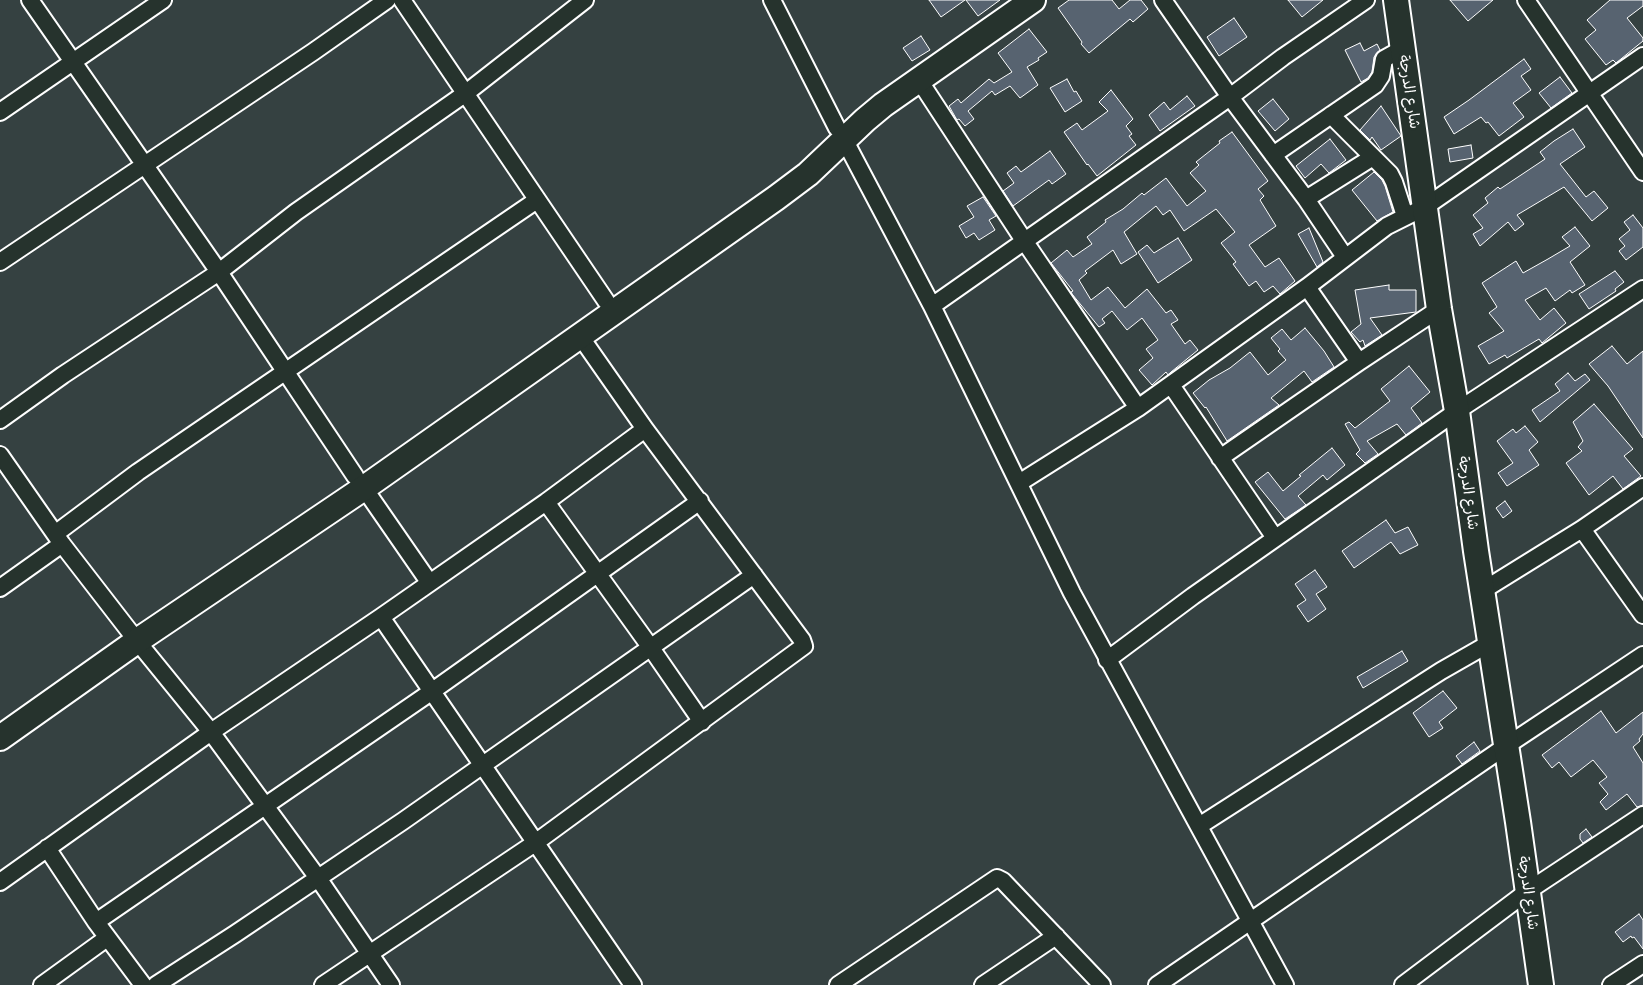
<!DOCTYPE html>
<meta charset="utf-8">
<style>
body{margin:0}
canvas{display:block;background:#354141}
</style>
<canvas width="1643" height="985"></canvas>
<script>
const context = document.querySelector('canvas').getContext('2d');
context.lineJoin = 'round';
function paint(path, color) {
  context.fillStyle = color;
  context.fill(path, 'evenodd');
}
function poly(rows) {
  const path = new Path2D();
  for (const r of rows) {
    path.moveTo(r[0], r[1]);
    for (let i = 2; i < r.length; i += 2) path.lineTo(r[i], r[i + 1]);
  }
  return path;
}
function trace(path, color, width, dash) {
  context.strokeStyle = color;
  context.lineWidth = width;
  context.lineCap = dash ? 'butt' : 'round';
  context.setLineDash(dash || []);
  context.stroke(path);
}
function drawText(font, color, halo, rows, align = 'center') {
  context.font = font + ' Delius,"Playpen Sans Arabic",sans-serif';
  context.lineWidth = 5;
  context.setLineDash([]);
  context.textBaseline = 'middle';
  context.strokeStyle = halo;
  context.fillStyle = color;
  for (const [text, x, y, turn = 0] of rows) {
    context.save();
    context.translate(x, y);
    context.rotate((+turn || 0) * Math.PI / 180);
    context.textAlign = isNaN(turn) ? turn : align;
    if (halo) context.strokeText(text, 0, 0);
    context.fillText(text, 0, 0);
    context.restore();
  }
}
const building = poly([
 [929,0,965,0,941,17,929,0],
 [966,0,1000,0,978,16,966,0],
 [1069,0,1112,0,1119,9,1130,0,1141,0,1148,9,1133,22,1130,19,1089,53,1081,44,1082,42,1058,8,1069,0],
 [1288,0,1323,0,1302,17,1288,0],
 [1450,0,1493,0,1468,21,1450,0],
 [1610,0,1643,0,1643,6,1627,18,1643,38,1643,41,1616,63,1613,60,1606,65,1585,39,1596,30,1587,20,1610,0],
 [1234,18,1247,37,1219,56,1207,37,1234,18],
 [1029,29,1047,52,1038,58,1039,60,1027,67,1038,85,1020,98,1010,86,995,95,992,91,968,111,974,119,965,126,959,119,957,120,949,106,958,99,961,103,989,79,994,83,1012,72,998,53,1029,29],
 [921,36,930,50,912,61,903,48,921,36],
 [1360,43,1364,51,1377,44,1380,50,1374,57,1372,72,1368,78,1361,82,1345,50,1360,43],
 [1524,59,1531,69,1521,76,1531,90,1513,103,1524,117,1499,136,1488,122,1486,123,1481,117,1454,134,1444,117,1469,100,1524,59],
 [1560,77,1572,93,1551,108,1539,93,1560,77],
 [1067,79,1074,92,1076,91,1082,101,1065,112,1050,88,1067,79],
 [1111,90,1133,119,1126,126,1132,134,1129,136,1136,145,1097,176,1088,164,1087,165,1064,132,1077,123,1082,130,1108,111,1099,102,1111,90],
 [1187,96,1195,106,1160,131,1149,115,1164,102,1170,110,1187,96],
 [1273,99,1289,119,1275,131,1258,111,1273,99],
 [1381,106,1401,136,1381,150,1372,137,1370,140,1360,130,1381,106],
 [1573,129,1585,147,1560,164,1586,197,1594,191,1608,208,1592,221,1564,187,1517,215,1524,224,1515,231,1508,222,1480,246,1473,234,1483,228,1473,215,1488,203,1485,198,1498,187,1500,189,1545,159,1540,152,1554,141,1573,129],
 [1232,132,1268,181,1258,189,1264,196,1260,200,1276,226,1249,245,1265,267,1279,258,1295,281,1280,294,1273,286,1264,292,1256,281,1249,286,1233,264,1236,262,1221,243,1235,232,1216,209,1184,231,1170,210,1163,215,1156,206,1124,232,1137,254,1121,264,1113,250,1085,271,1087,273,1079,280,1091,300,1108,287,1125,308,1147,289,1166,313,1171,310,1178,320,1171,324,1185,344,1190,340,1198,350,1171,372,1168,375,1166,372,1152,385,1139,370,1153,358,1146,349,1158,340,1142,318,1127,330,1112,311,1102,319,1105,323,1099,327,1072,294,1071,292,1073,291,1051,263,1067,250,1073,257,1092,244,1087,237,1106,222,1105,220,1123,209,1142,193,1144,195,1166,178,1187,206,1206,191,1190,173,1199,165,1196,162,1220,143,1219,141,1232,132],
 [1330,139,1346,160,1329,173,1321,164,1305,178,1296,166,1330,139],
 [1471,145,1473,158,1450,162,1448,149,1471,145],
 [1050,151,1066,174,1052,184,1049,180,1013,206,1003,191,1014,183,1007,173,1016,166,1021,172,1050,151],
 [1374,172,1382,180,1385,186,1393,212,1377,221,1352,190,1374,172],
 [983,197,996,216,989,220,995,230,979,240,974,233,966,238,959,226,974,217,967,206,983,197],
 [1633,215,1643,228,1643,247,1626,260,1619,251,1625,246,1619,239,1630,230,1624,222,1633,215],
 [1575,227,1590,246,1570,262,1585,285,1572,293,1570,290,1555,301,1546,288,1525,300,1540,320,1554,308,1566,323,1542,343,1539,339,1507,358,1505,355,1489,364,1478,346,1504,331,1489,313,1497,307,1482,283,1516,261,1523,273,1548,259,1570,246,1562,237,1575,227],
 [1309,228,1323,262,1317,267,1298,234,1309,228],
 [1178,238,1192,260,1158,283,1138,252,1147,245,1154,253,1178,238],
 [1615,271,1624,282,1615,289,1616,291,1589,309,1579,294,1615,271],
 [1389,285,1389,290,1416,290,1416,312,1370,318,1382,335,1365,346,1363,340,1360,342,1351,332,1361,324,1355,290,1389,285],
 [1305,328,1324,351,1334,367,1312,382,1304,371,1271,398,1279,405,1227,441,1206,407,1205,408,1193,393,1209,380,1230,368,1250,352,1268,375,1286,360,1278,351,1280,349,1271,338,1282,329,1291,340,1305,328],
 [1612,346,1627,364,1643,351,1643,438,1608,386,1589,364,1612,346],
 [1409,366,1430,392,1411,408,1422,423,1406,435,1397,424,1367,441,1378,454,1365,463,1356,454,1360,450,1345,424,1349,422,1355,428,1390,401,1381,389,1409,366],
 [1568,373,1575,381,1585,374,1590,380,1540,422,1532,410,1560,391,1555,384,1568,373],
 [1594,404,1633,449,1624,456,1641,476,1623,489,1613,476,1589,495,1566,463,1582,451,1578,447,1583,441,1573,422,1594,404],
 [1525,426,1538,442,1529,450,1539,465,1507,486,1498,473,1513,463,1497,441,1513,429,1516,433,1525,426],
 [1332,448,1345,465,1327,480,1323,475,1298,496,1306,505,1285,519,1255,482,1268,472,1283,491,1301,476,1299,475,1332,448],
 [1505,501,1512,511,1503,518,1496,508,1505,501],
 [1386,520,1395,533,1408,527,1418,545,1400,554,1391,542,1354,568,1342,551,1386,520],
 [1315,570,1327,587,1316,594,1326,609,1308,622,1297,606,1306,600,1295,584,1315,570],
 [1402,651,1408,661,1363,688,1357,677,1402,651],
 [1443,691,1457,708,1439,722,1443,728,1429,737,1413,713,1443,691],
 [1601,711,1616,733,1643,712,1643,734,1639,739,1640,741,1633,747,1643,763,1643,805,1637,807,1627,794,1606,810,1600,802,1608,794,1599,783,1607,777,1593,760,1571,777,1559,762,1552,768,1542,755,1601,711],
 [1474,742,1480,751,1462,764,1456,756,1474,742],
 [1586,829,1592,837,1583,843,1580,839,1580,834,1586,829],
 [1639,914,1643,920,1643,949,1634,937,1632,938,1631,936,1623,942,1615,932,1639,914]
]);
paint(building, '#576370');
trace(building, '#fff', 1);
const street = poly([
 [30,0,219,272,355,476],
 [402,0,606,301],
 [772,0,837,128],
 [1163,0,1230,97,1306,199,1345,257],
 [1526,0,1643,172],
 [919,80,1025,242,1138,408],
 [0,112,163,0],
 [1331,115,1390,174,1394,182,1405,216],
 [845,141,932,306,1072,593,1285,985],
 [1273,155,1375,85,1381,76,1384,59,1402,49],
 [1306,199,1373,157],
 [0,262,313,52,387,0],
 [1307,287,1359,362],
 [932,306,1230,97,1283,57,1366,0],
 [1171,385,1275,538],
 [0,420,63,375,219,272,296,212,466,93,585,0],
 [0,455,62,544,137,641,211,732,318,878,391,985],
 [1220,458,1359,362,1439,309],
 [1019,483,1138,408,1307,287,1387,226,1425,207,1643,56],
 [364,488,429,582],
 [546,502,651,648,702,722],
 [1582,529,1643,615],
 [55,534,138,472,537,200],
 [0,588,62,544],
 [1482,591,1582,529,1643,487],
 [381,617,633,985],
 [1107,660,1193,596,1457,411,1643,289],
 [1199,826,1441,671,1490,643],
 [47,848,96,922,143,985],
 [0,882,211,732,381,617,546,502,645,429],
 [96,922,431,692,700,501],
 [42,985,107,938],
 [156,985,235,934,403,821,754,575],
 [323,985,535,843,804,646,802,640,645,429,580,336],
 [838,985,997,878,1003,881,1102,985],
 [983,985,1056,936],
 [1157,985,1506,746,1643,655],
 [1403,985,1528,891,1643,815],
 [1611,985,1643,964]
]);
const secondary = poly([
 [1396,0,1439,309,1457,411,1476,551,1518,822,1541,985],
 [0,738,137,641,364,488,776,198,808,174,865,120,883,105,1033,0]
]);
trace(street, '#fff', 20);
trace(secondary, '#fff', 28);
trace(street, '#26332d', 16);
trace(secondary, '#26332d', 24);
drawText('15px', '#fff', '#26332d', [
 ["شارع الدرجة",1409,92,81],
 ["شارع الدرجة",1468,493,82],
 ["شارع الدرجة",1528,893,82]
]);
</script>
